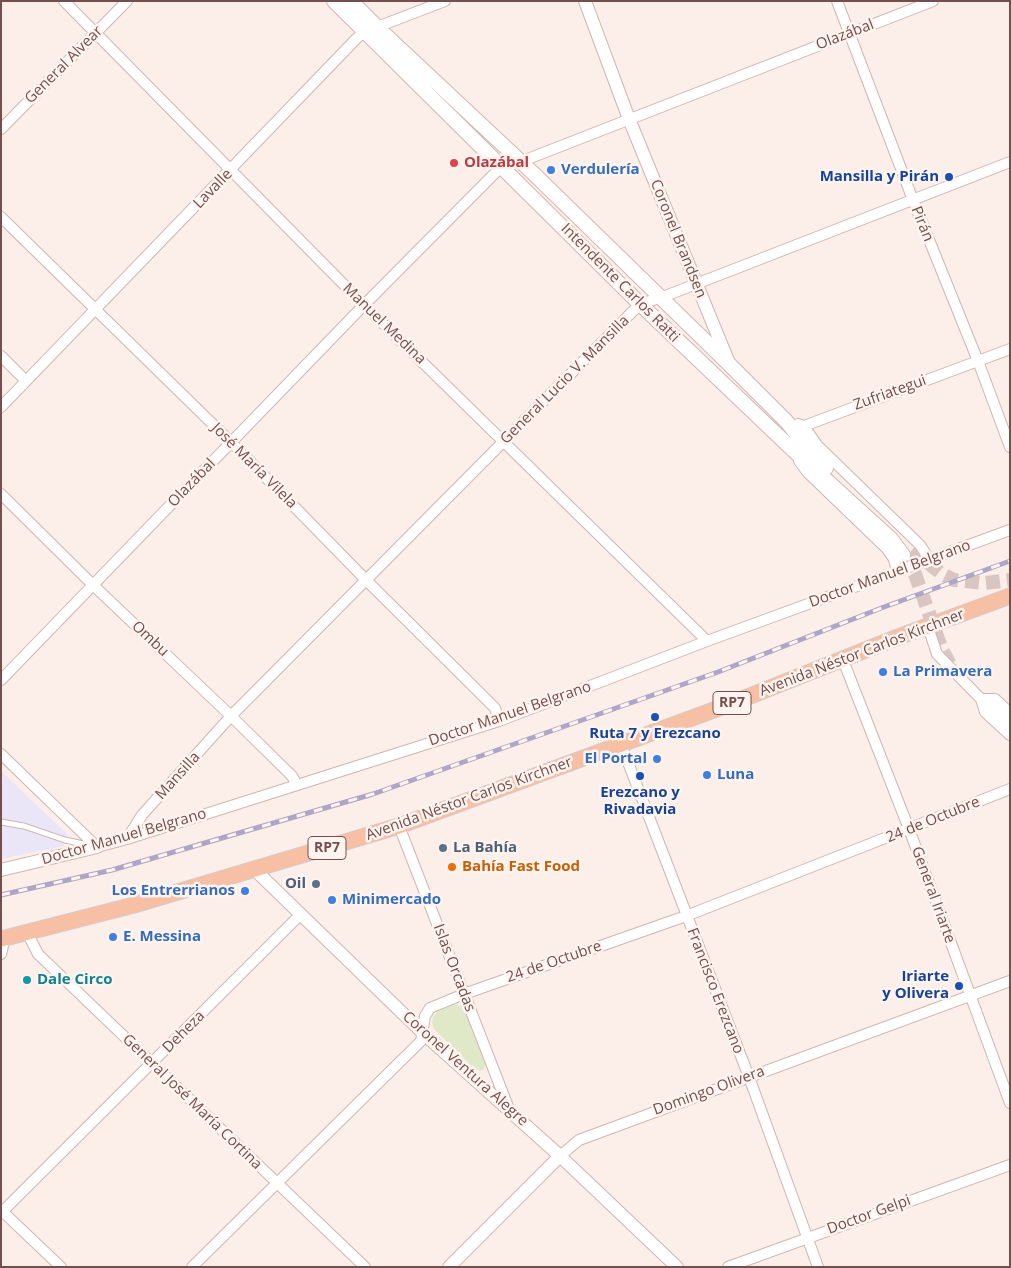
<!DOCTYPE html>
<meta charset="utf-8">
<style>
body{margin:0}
#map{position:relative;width:1011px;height:1268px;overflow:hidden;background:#fceee8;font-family:"Open Sans",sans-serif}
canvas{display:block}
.frame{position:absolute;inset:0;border:2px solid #754f4d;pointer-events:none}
</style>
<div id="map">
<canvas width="1011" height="1268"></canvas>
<div class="frame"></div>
</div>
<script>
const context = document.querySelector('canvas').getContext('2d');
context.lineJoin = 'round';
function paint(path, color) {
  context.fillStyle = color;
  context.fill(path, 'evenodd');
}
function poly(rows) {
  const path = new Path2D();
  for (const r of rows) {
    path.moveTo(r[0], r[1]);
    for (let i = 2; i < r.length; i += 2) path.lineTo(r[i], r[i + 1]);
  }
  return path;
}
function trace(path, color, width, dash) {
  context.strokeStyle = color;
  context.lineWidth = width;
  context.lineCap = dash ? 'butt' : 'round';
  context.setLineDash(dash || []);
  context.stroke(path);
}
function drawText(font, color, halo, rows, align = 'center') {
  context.font = font + ' "Open Sans",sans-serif';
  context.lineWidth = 5;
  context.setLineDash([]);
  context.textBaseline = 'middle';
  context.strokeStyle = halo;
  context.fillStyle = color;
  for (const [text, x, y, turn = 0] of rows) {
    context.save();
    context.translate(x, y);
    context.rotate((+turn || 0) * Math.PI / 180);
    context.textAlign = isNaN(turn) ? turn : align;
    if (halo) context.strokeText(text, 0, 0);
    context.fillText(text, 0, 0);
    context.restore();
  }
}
paint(poly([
 [1,771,67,834,64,846,1,859]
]), '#ebe5f8');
paint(poly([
 [453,1005,459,1005,465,1010,486,1064,484,1069,481,1071,473,1067,434,1029,432,1023,433,1017,438,1011]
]), '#dfe9c7');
trace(poly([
 [912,550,942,574,954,580,985,583,1010,580],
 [903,555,915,574,942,650,952,668]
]), '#dac6c1', 14, [14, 7]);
const service = poly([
 [1,822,24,826,65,840,88,845]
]);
const minor = poly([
 [64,1,364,305,707,641],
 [837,1,913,200,978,361,1010,447],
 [1,129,127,1],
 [1,217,232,443,367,581,495,708,499,721],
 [1,356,26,381],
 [1,407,357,38,364,32,445,1],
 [798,424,804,426,817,445,920,545,929,559],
 [804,426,1010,349],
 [799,461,808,473,887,549,894,559,897,571],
 [1,494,93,585,231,716,292,776,297,785],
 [928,627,937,654,981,699,985,712,1010,735],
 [843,660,909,829,1010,1103],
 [1,680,364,305,502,166,520,162,933,1],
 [981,699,995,699,1010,713],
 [621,744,749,1077,818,1267],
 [1,754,97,847,127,839,499,721,707,641,1010,530],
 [399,826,509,1109],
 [127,839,142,815,231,716,640,304,660,298,1010,162],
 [27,932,38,954,365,1267],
 [1,954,5,938],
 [560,1156,579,1140,1010,981],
 [1,1210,61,1267],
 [1,1213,301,914],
 [192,1267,421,1041,425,1016,430,1008,464,994,686,916,1010,789],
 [728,1267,1010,1165]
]);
const tertiary = poly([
 [585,1,629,119,729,363],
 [1,870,97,847],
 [255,870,423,1033,560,1156,677,1267],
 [449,1267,560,1156]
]);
const secondary = poly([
 [334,1,640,304,792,449,891,539,903,555],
 [351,1,377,27,534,174,729,364,787,422,809,450,826,468],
 [990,705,1010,723]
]);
const primary = poly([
 [1,939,134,905,399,826,730,704,898,637,1010,596]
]);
trace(service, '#cfb6b1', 7);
trace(minor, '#cfb6b1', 12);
trace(tertiary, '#cfb6b1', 14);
trace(secondary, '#d5b6b1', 16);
trace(primary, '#d6caca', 17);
trace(service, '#fff', 5);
trace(minor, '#fff', 10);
trace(tertiary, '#fff', 12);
trace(secondary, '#fff', 14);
trace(primary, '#f7bfa4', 15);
const rail = poly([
 [1,895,112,870,373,794,718,672,884,607,1010,561]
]);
trace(rail, '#aea6c6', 5);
trace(rail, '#fef4ef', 3, [9]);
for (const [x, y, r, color] of [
 [454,163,5,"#e0444e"],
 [551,170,5,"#3f7fe0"],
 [949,177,5,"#1a4fb4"],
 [883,672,5,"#3f7fe0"],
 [655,717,5,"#1a4fb4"],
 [657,759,5,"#3f7fe0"],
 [707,775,5,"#3f7fe0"],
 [640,776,5,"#1a4fb4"],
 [443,848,5,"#5c6f8a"],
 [452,867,5,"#e8710a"],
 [316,884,5,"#5c6f8a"],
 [245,891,5,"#3f7fe0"],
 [332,900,5,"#3f7fe0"],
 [113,937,5,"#3f7fe0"],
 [27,980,5,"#0f9aa8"],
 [959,986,5,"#1a4fb4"]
]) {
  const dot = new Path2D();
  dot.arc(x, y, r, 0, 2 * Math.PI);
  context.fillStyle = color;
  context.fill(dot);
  trace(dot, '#fef4ef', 2);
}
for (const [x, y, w] of [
 [732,703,38],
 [327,848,38]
]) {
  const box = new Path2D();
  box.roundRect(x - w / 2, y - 11.5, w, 23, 4);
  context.fillStyle = '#fef4ef';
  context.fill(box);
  trace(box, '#754f4d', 1);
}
drawText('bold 14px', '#754f4d', null, [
 ["RP7",732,703],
 ["RP7",327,848]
]);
drawText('15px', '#754f4d', '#fef4ef', [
 ["Olazábal",845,35,-21],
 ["General Alvear",64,65,-45],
 ["Lavalle",213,189,-46],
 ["Pirán",922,224,68],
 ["Coronel Brandsen",678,239,68],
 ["Intendente Carlos Ratti",620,283,45],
 ["Manuel Medina",384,324,44],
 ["General Lucio V. Mansilla",565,380,-45],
 ["Zufriategui",890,393,-20],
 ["José María Vilela",254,466,45],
 ["Olazábal",192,483,-46],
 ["Doctor Manuel Belgrano",890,574,-20],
 ["Ombu",150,639,43],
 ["Avenida Néstor Carlos Kirchner",862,653,-21],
 ["Doctor Manuel Belgrano",510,714,-19],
 ["Mansilla",178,776,-48],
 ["Avenida Néstor Carlos Kirchner",469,799,-20],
 ["24 de Octubre",933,820,-22],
 ["Doctor Manuel Belgrano",124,837,-16],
 ["General Iriarte",933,895,70],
 ["24 de Octubre",554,962,-19],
 ["Islas Orcadas",454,968,69],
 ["Francisco Erezcano",715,991,69],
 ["Deheza",184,1032,-45],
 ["Coronel Ventura Alegre",465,1069,42],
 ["Domingo Olivera",709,1091,-20],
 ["General José María Cortina",192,1102,44],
 ["Doctor Gelpi",869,1215,-20]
]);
drawText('bold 15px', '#be3a42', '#fef4ef', [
 ["Olazábal",464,163]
], 'left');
drawText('bold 15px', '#366cbe', '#fef4ef', [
 ["Verdulería",561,170],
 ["La Primavera",893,672],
 ["El Portal",647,759,"right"],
 ["Luna",717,775],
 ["Los Entrerrianos",235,891,"right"],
 ["Minimercado",342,900],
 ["E. Messina",123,937]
], 'left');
drawText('bold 15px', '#164399', '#fef4ef', [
 ["Mansilla y Pirán",939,177],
 ["Ruta 7 y Erezcano",655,734,"center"],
 ["Erezcano y",640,793,"center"],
 ["Rivadavia",640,810,"center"],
 ["Iriarte",949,977],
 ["y Olivera",949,994]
], 'right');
drawText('bold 15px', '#4e5e75', '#fef4ef', [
 ["La Bahía",453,848],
 ["Oil",306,884,"right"]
], 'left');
drawText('bold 15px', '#c56008', '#fef4ef', [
 ["Bahía Fast Food",462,867]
], 'left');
drawText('bold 15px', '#0d838f', '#fef4ef', [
 ["Dale Circo",37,980]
], 'left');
</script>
